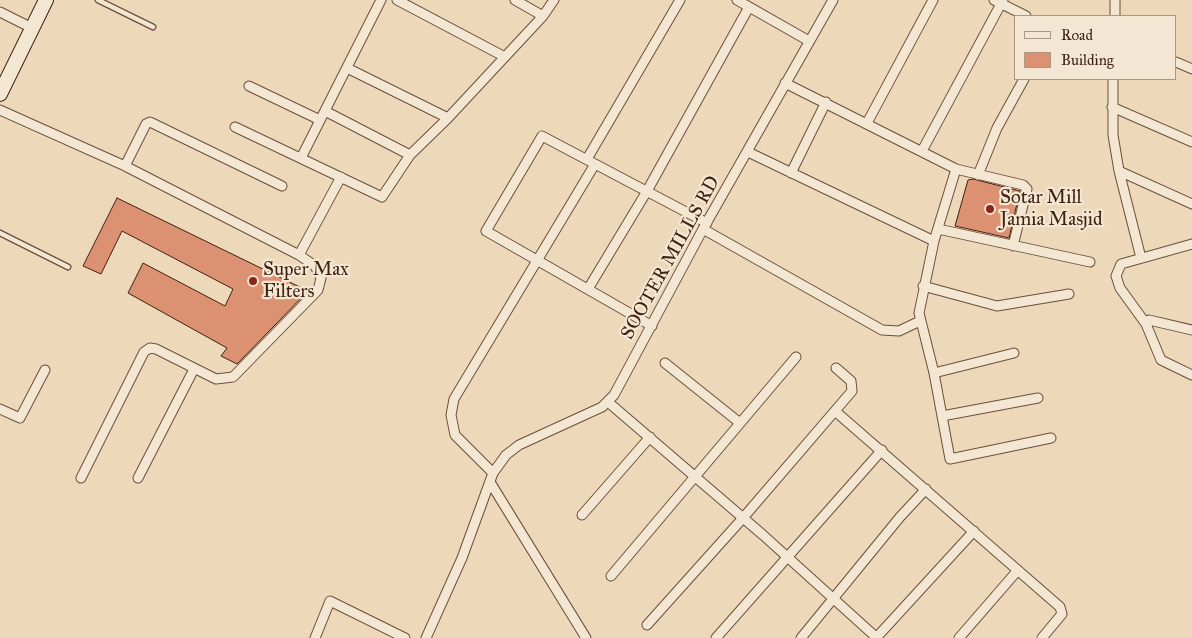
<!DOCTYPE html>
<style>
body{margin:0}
#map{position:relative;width:1192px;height:638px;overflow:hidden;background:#edd8ba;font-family:"IM FELL Great Primer",serif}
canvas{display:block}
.legend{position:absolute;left:1014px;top:15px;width:162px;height:65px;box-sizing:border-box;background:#f3e6d2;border:1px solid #ab9784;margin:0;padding:6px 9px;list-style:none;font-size:15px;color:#3e2110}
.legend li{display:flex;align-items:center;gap:10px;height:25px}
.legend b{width:25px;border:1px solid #ab9784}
</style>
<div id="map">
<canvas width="1192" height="638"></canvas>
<ul class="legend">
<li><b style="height:6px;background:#f3e6d2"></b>Road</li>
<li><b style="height:14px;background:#dd9173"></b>Building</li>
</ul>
</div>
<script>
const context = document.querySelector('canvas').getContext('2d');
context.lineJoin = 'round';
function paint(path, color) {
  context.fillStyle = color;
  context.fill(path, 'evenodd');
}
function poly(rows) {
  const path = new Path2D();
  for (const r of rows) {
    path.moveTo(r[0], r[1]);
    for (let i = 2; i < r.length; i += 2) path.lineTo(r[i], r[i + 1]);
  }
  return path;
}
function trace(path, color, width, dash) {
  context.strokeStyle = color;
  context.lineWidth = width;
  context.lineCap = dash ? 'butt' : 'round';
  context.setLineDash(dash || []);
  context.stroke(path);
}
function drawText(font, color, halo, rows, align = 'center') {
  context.font = font + ' "IM FELL Great Primer",serif';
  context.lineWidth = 4.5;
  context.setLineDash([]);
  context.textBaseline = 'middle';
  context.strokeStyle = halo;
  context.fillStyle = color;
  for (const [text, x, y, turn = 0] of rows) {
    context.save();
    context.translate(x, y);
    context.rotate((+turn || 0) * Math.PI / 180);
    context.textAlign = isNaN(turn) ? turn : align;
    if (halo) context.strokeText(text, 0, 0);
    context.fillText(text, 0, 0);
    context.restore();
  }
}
const building = poly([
 [973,179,1020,191,1009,238,955,226,968,180,973,179],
 [117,198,308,291,237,364,221,356,227,348,128,293,143,263,225,306,233,289,122,231,101,274,83,266,117,198]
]);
paint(building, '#dd9173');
trace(building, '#3e2110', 1);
const lane = poly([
 [98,0,153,27],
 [0,233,68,267]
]);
const street = poly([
 [397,0,505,57],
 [515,0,543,16],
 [737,0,809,41],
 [994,0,1026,16],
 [0,12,32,28],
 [1115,16,1115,0],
 [1176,62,1192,69],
 [347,68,448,118],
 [1113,79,1113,135,1119,171,1141,258],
 [785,83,956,169,934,241,919,313,934,373,950,459,1051,438],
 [249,86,320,120],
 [1112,107,1192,142],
 [0,110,125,166,299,255,315,266,321,278,318,290,233,377,216,379,156,349,150,348,144,352,81,478],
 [325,111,410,155],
 [867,123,933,0],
 [235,127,382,197,410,155,448,118,543,16,554,0],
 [922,151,1003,0],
 [748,152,934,241],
 [301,158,381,0],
 [587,159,680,0],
 [595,164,542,136,486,231,652,326],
 [125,166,146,124,150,122,282,186],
 [956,169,1023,185,1027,189,1013,246],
 [1119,171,1192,204],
 [791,173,826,102],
 [978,175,997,128,1024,79],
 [703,229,882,330,899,331,920,321],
 [938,229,1090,262],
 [1192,244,1121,264,1116,276,1120,288,1146,324,1161,360,1192,375],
 [299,255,341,177],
 [923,286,997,306,1069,294],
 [588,289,647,191,749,7],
 [1146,324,1149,320,1192,330],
 [665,363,740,423],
 [934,373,1014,353],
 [608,402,763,535,877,638],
 [0,409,20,418,45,370],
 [835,411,1060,607,1062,614,1042,638],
 [942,416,1038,398],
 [493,473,455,435,451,415,454,399,595,164,707,223],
 [138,478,194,369],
 [490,482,586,638],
 [582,515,650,437],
 [611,576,796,357],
 [647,625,743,518,852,391,851,381,836,368],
 [315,638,330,601,405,638],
 [426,638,462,558,493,473,506,455,519,445,602,407,614,395,703,229,833,0],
 [716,638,882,450],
 [801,638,900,517,926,489],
 [876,638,974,531],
 [959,638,1018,570]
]);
const secondary = poly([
 [0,94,46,0]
]);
trace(lane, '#6a4f3a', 7);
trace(street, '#6a4f3a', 11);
trace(secondary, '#3e2110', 16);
trace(lane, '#f3e6d2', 4.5);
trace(street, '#f3e6d2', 9);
trace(secondary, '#f3e6d2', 14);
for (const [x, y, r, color] of [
 [990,209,5,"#8f2418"],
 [253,281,5,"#8f2418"]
]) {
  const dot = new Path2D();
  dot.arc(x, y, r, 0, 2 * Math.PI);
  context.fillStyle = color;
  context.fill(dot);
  trace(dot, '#f3e6d2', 2);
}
drawText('19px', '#3e2110', '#f3e6d2', [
 ["Sotar Mill",1000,198],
 ["Jamia Masjid",1000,220],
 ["Super Max",263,270],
 ["Filters",263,292]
], 'left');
drawText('19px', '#3e2110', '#f3e6d2', [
 ["SOOTER MILLS RD",671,258,-61]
]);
</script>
